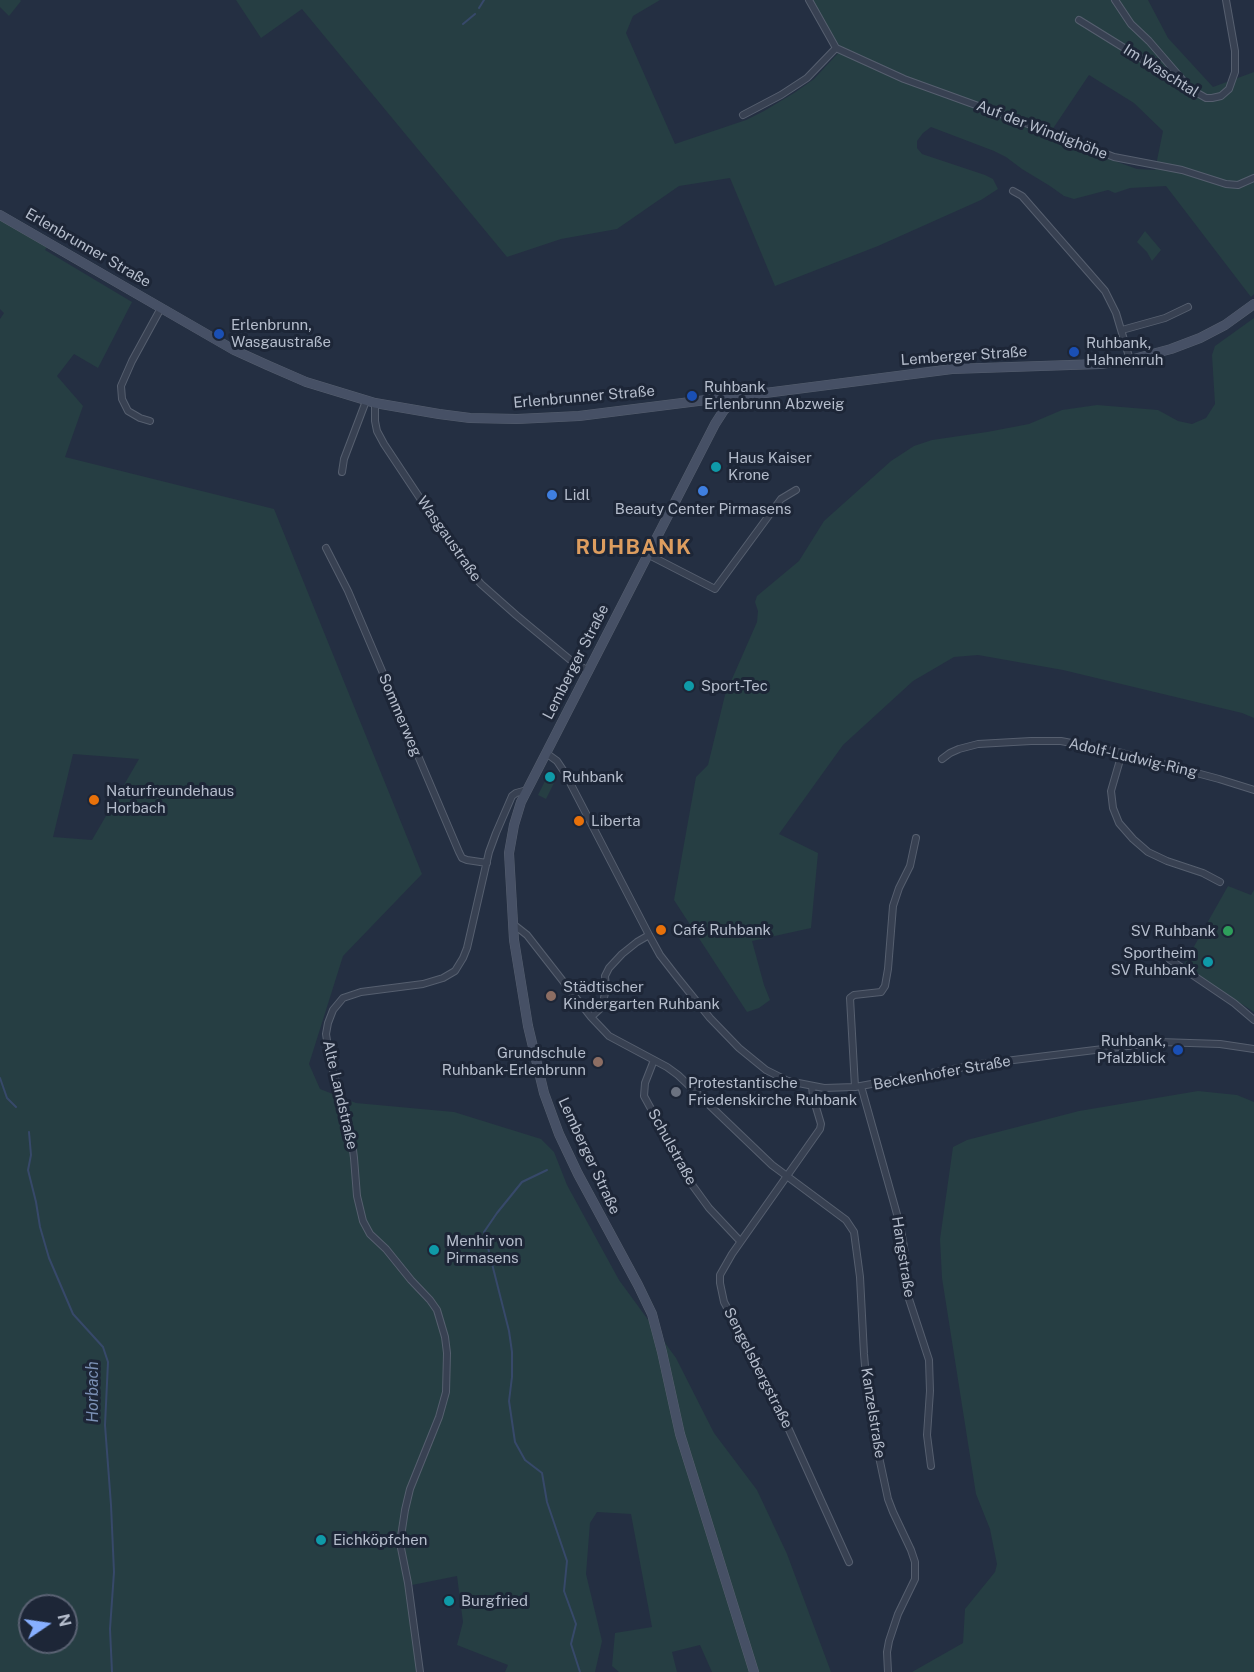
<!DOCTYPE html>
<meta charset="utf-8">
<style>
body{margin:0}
#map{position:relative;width:1254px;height:1672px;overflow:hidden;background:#242f42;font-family:"Public Sans",sans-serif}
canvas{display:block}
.north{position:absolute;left:18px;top:1594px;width:60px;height:60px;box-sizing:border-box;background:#1d2637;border:2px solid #5a6273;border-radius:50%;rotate:77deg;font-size:16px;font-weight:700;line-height:24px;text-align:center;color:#b5bdcc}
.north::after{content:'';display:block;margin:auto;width:21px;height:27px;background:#87afff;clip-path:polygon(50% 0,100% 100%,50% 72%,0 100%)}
</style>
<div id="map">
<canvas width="1254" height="1672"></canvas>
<div class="north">N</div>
</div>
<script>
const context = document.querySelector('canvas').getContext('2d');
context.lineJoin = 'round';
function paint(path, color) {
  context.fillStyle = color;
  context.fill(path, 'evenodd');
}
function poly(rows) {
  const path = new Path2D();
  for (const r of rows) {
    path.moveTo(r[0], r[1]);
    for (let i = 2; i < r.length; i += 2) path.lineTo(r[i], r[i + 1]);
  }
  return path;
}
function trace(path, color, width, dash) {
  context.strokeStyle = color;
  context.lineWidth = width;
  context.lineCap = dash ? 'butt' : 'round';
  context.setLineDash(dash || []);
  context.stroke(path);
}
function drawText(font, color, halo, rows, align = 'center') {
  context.font = font + ' "Public Sans",sans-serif';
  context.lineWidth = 6;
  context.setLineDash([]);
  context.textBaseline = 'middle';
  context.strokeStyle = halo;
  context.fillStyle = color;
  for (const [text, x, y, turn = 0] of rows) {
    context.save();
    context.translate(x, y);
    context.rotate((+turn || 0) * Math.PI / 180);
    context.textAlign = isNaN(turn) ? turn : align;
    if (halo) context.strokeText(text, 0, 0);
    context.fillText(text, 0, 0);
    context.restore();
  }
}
paint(poly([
 [0,0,20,0,21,1,9,16,0,7],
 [236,0,660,0,633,16,626,33,675,144,746,120,764,111,794,93,814,79,826,66,843,48,838,45,811,0,1148,0,1168,38,1213,87,1254,72,1254,294,1251,297,1166,186,1130,188,1115,193,1108,190,1074,199,1064,196,1050,186,1022,169,1006,157,994,151,931,127,923,133,917,141,917,148,922,154,985,175,993,179,998,189,981,200,878,246,775,286,730,178,679,186,617,229,561,239,507,257,302,9,261,38],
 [1089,75,1134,103,1163,131,1155,170,1137,169,1051,138,1054,127],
 [0,220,47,247,45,250,132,302,98,368,74,354,57,376,83,406,65,457,274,509,422,874,343,956,309,1064,320,1089,356,1103,454,1112,541,1139,554,1152,567,1185,619,1280,676,1358,714,1433,757,1490,787,1554,831,1672,712,1672,700,1645,672,1652,677,1672,619,1672,612,1666,615,1633,652,1627,631,1514,597,1512,590,1523,586,1574,602,1641,595,1672,505,1672,508,1665,457,1645,463,1622,457,1576,407,1586,417,1672,0,1672,0,319,4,313,0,309],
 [73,754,139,759,92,840,53,837],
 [30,1606,66,1606,66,1642,30,1642],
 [1145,231,1161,250,1152,261,1147,252,1137,242],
 [1254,318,1254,718,1242,713,1063,670,978,655,954,657,913,681,843,745,779,834,818,853,811,928,752,941,764,985,770,1000,759,1008,747,1012,674,900,696,777,708,765,725,695,757,622,758,611,755,602,757,596,799,561,824,521,891,461,914,446,932,440,987,432,1029,424,1062,410,1097,405,1158,410,1178,421,1192,424,1206,418,1215,404,1212,355,1215,346],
 [547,777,555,781,546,799,538,795],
 [1228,886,1251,895,1254,890,1254,1012,1183,966],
 [1198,1091,1237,1095,1254,1102,1254,1672,912,1672,963,1643,965,1609,995,1572,997,1564,990,1529,976,1494,942,1278,940,1239,953,1147,967,1140,1079,1111]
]), '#263e43');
trace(poly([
 [479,8,484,0],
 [463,24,475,14],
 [0,1078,7,1098,16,1107],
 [29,1132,31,1155,28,1170,36,1202,40,1227,49,1258,73,1314,103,1347,108,1362,105,1425,111,1505,114,1572,110,1629,112,1672],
 [547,1170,522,1182,497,1213,484,1232,509,1331,512,1352,512,1377,509,1401,515,1442,525,1460,542,1473,547,1502,567,1561,564,1591,576,1624,571,1644,580,1672]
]), '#37496a', 2);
const street = poly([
 [809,0,836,48,904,79,1028,124,1114,157,1182,170,1226,184,1238,185,1254,178],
 [1115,0,1131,24,1149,41,1187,85],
 [1079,20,1192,90,1206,98,1212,98,1221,96,1229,89,1235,72,1235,51,1226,0],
 [743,115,781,95,807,78,836,48],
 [1013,191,1022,196,1105,291,1116,313,1130,360],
 [1122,330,1165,318,1188,307],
 [375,403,375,421,377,431,384,444,465,566,481,584,516,615,574,663,589,671],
 [150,421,140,418,128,411,122,399,121,386,132,361,161,308],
 [342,472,344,459,366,401],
 [326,548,348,591,459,852,462,858,467,860,487,863],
 [649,555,715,589,781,499,796,490],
 [546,753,557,761,565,773,649,935,660,955,677,977,710,1018,739,1048,766,1070,788,1081,824,1088,855,1087,981,1064,1160,1042,1220,1044,1254,1049],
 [1122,753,1111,791,1113,808,1119,823,1133,839,1148,852,1167,861,1203,873,1220,882],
 [942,759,950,753,959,749,978,744,1031,741,1061,741,1122,753,1219,779,1254,790],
 [513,924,527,935,591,1017,609,1036,667,1067,678,1075,772,1165,846,1220,854,1232,860,1277,864,1354,867,1390,875,1438,888,1499,893,1512,911,1550,915,1562,915,1579,898,1614,889,1641,887,1652,888,1672],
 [1169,959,1234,1003,1254,1020],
 [591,1017,601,1008,603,1003,606,988,605,976,609,968,622,954,637,942,649,935],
 [654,1060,645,1083,644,1096,693,1186,709,1208,740,1241],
 [812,1086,813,1097,821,1124,820,1129,732,1254,720,1275,720,1283,724,1302,771,1390,849,1562],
 [861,1086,900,1225,904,1247,909,1299,929,1360,930,1391,927,1435,931,1466],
 [855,1087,850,998,854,995,881,992,885,986,888,969,893,906,899,888,910,866,916,838],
 [420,1672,408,1583,400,1543,405,1510,410,1489,439,1417,446,1392,447,1353,445,1337,437,1310,430,1300,411,1280,386,1249,370,1234,363,1221,357,1196,354,1158,351,1134,330,1060,326,1034,328,1023,333,1010,343,998,361,992,423,984,443,978,455,971,463,958,467,948,489,852,496,833,512,796,516,793,527,790]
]);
const secondary = poly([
 [0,215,234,350,267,365,306,382,375,403,439,414,470,418,517,419,579,416,738,396],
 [754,1672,680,1434,662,1352,652,1314,638,1285,578,1174,559,1134,544,1093,528,1026,514,940,509,853,514,825,521,802,715,424,724,410,735,400,742,396,952,369,1100,364,1130,360,1171,349,1200,338,1225,325,1254,304]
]);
trace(street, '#565f6f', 8);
trace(secondary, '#565f6f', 10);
trace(street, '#384152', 6);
trace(secondary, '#465065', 9);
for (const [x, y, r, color] of [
 [219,334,6,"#1a4fb4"],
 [1074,352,6,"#1a4fb4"],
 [692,396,6,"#1a4fb4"],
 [716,467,6,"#0f9aa8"],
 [703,491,6,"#3f7fe0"],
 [552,495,6,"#3f7fe0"],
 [689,686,6,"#0f9aa8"],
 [550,777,6,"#0f9aa8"],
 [94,800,6,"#e8710a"],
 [579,821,6,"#e8710a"],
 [661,930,6,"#e8710a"],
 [1228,931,6,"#2e9e5b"],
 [1208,962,6,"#0f9aa8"],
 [551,996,6,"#8d6e63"],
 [1178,1050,6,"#1a4fb4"],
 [598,1062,6,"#8d6e63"],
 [676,1092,6,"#6b7280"],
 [434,1250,6,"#0f9aa8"],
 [321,1540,6,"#0f9aa8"],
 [449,1601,6,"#0f9aa8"]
]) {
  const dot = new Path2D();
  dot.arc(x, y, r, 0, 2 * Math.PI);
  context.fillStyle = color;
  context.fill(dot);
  trace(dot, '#1d2637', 2);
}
drawText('15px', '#b5bdcc', '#1d2637', [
 ["Im Waschtal",1161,71,32],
 ["Auf der Windighöhe",1042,130,21],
 ["Erlenbrunner Straße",88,248,30],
 ["Lemberger Straße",964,356,-4],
 ["Erlenbrunner Straße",584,397,-5],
 ["Wasgaustraße",449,539,55],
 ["Lemberger Straße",576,662,-63],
 ["Sommerweg",400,715,67],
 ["Adolf-Ludwig-Ring",1133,758,13],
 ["Beckenhofer Straße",942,1073,-10],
 ["Alte Landstraße",340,1095,77],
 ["Schulstraße",672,1147,61],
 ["Lemberger Straße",589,1156,65],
 ["Hangstraße",903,1257,81],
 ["Sengelsbergstraße",758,1368,63],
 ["Kanzelstraße",873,1413,81]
]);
drawText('15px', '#b5bdcc', '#1d2637', [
 ["Erlenbrunn,",231,325],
 ["Wasgaustraße",231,342],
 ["Ruhbank,",1086,343],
 ["Hahnenruh",1086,360],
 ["Ruhbank",704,387],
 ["Erlenbrunn Abzweig",704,404],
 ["Haus Kaiser",728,458],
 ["Krone",728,475],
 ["Lidl",564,495],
 ["Beauty Center Pirmasens",703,509,"center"],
 ["Sport-Tec",701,686],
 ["Ruhbank",562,777],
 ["Naturfreundehaus",106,791],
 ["Horbach",106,808],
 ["Liberta",591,821],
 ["Café Ruhbank",673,930],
 ["SV Ruhbank",1216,931,"right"],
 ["Sportheim",1196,953,"right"],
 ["SV Ruhbank",1196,970,"right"],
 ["Städtischer",563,987],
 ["Kindergarten Ruhbank",563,1004],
 ["Ruhbank,",1166,1041,"right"],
 ["Pfalzblick",1166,1058,"right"],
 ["Grundschule",586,1053,"right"],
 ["Ruhbank-Erlenbrunn",586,1070,"right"],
 ["Protestantische",688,1083],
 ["Friedenskirche Ruhbank",688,1100],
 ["Menhir von",446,1241],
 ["Pirmasens",446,1258],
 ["Eichköpfchen",333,1540],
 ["Burgfried",461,1601]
], 'left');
drawText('italic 16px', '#7b90b5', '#1d2637', [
 ["Horbach",93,1392,-90]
]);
context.letterSpacing = '1.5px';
drawText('bold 21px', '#dd9d5f', '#1d2637', [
 ["RUHBANK",634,548]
]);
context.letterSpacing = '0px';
</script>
